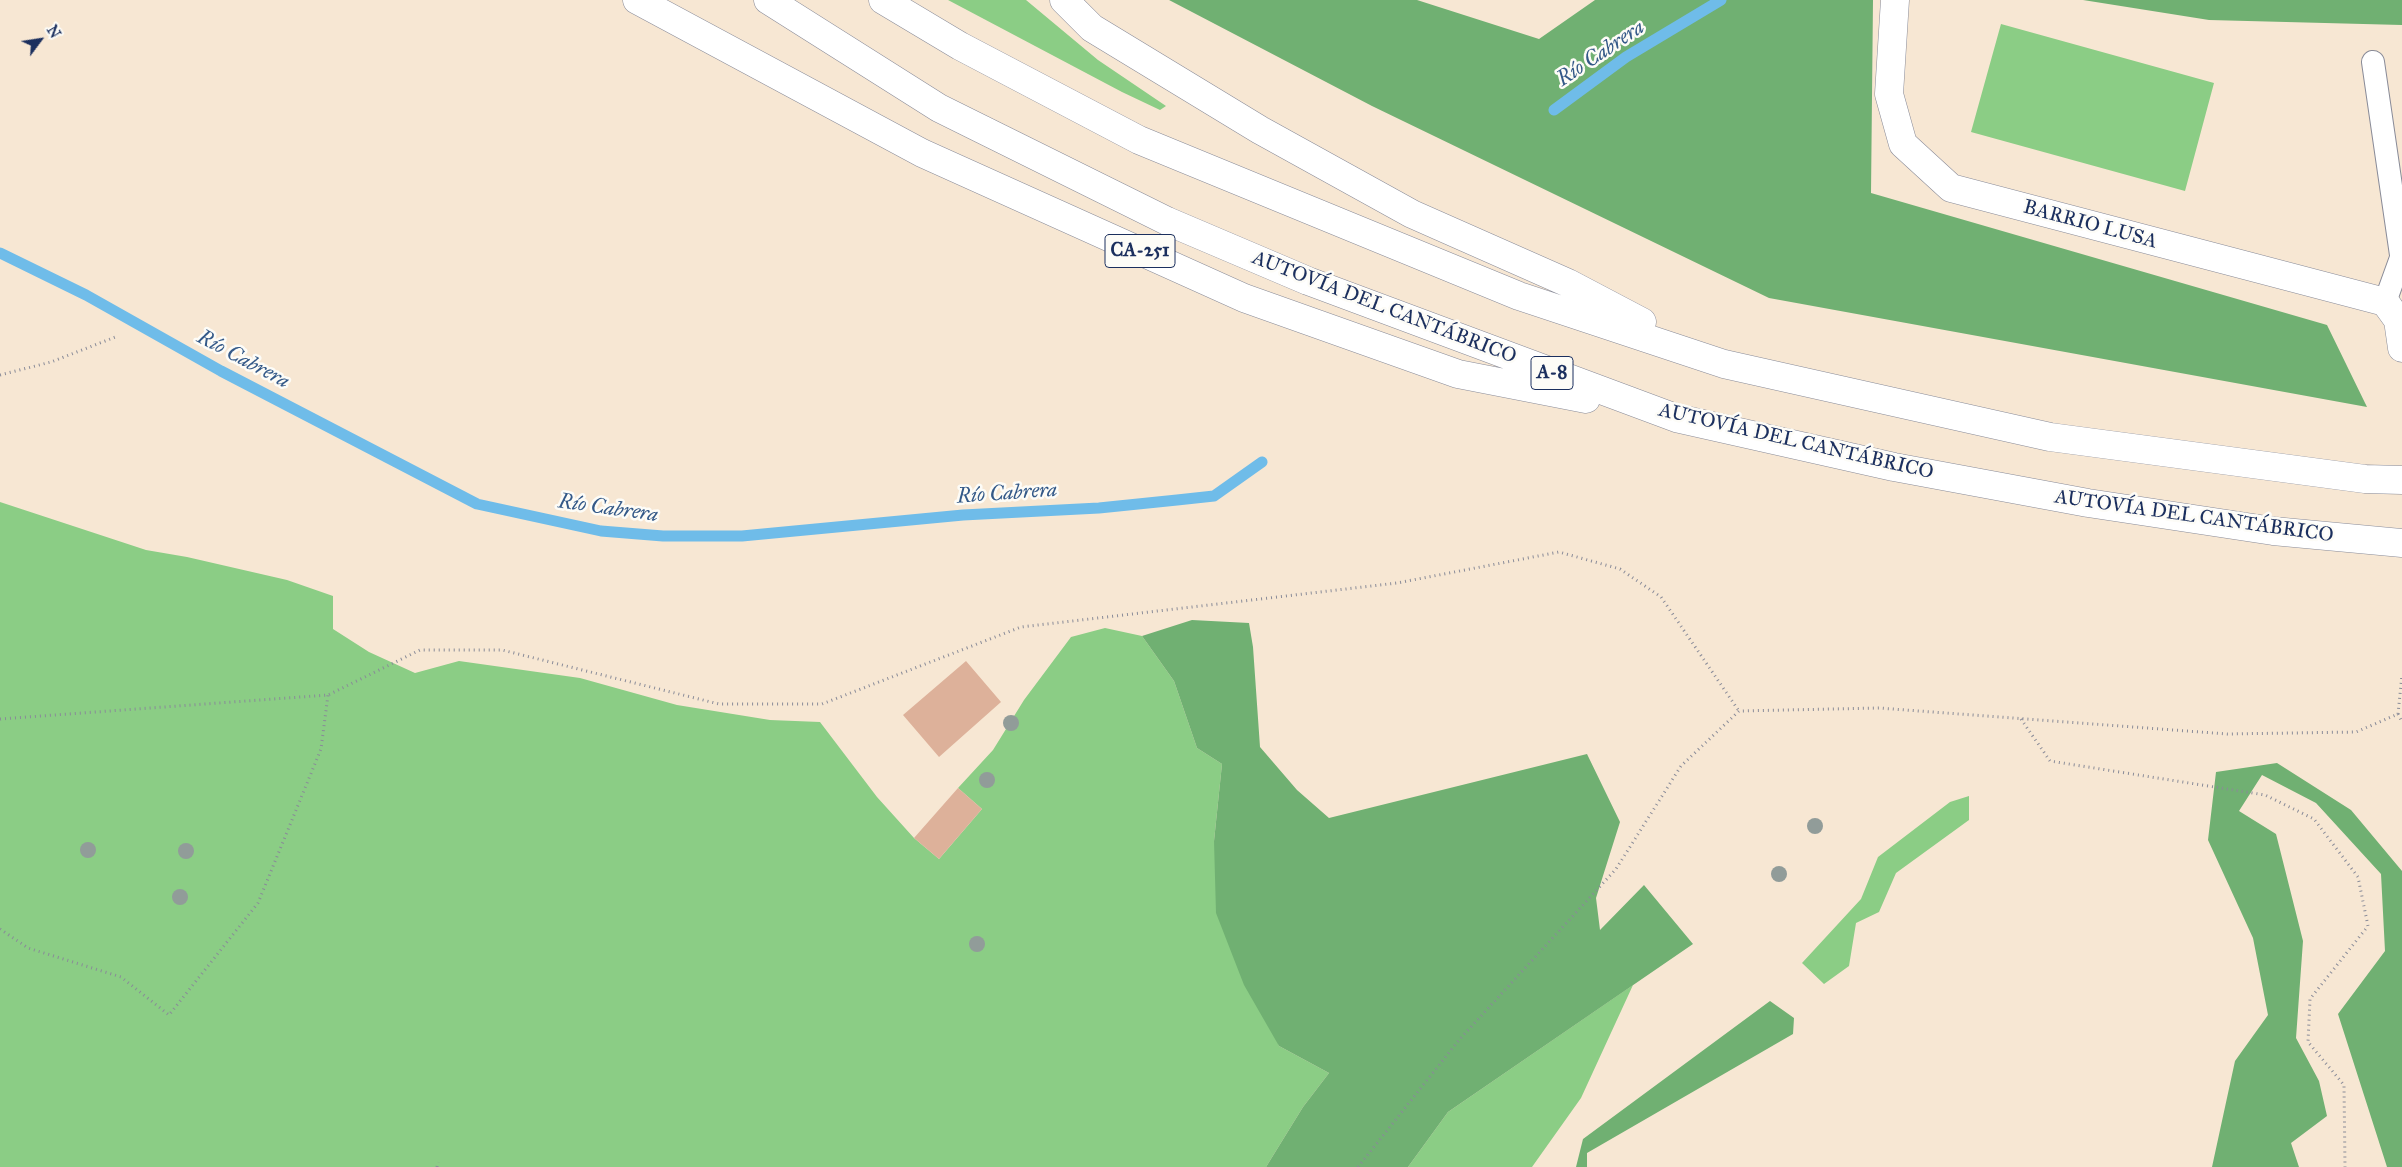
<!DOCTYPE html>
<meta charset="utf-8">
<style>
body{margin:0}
#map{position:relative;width:2402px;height:1167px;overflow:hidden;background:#f7e7d3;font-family:"IM FELL Great Primer",serif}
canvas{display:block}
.north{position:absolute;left:15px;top:15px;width:50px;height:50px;-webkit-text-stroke:4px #fdfcf7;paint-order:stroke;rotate:59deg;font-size:14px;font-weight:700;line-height:20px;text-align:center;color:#1b2f5e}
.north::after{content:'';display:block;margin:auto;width:18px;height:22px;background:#1b2f5e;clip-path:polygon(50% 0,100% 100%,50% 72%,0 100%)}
</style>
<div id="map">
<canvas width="2402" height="1167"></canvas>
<div class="north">N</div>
</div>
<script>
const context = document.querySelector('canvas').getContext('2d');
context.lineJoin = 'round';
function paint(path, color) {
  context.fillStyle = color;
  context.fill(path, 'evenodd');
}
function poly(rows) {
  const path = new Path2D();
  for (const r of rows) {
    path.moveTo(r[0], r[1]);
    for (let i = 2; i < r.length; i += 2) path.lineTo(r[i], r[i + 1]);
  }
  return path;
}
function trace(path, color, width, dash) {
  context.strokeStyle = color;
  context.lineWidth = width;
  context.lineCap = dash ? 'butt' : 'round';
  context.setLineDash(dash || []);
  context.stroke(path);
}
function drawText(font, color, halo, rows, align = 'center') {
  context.font = font + ' "IM FELL Great Primer",serif';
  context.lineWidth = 5;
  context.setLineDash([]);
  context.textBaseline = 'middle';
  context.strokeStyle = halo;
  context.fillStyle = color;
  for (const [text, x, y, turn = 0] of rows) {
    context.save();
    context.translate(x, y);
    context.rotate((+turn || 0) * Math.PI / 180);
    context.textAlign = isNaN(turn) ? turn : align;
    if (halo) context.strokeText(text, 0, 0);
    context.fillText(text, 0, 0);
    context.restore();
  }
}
paint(poly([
 [948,0,1026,0,1098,60,1166,106,1160,110,1122,92],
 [2001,24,2214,83,2185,191,1971,132],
 [0,502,146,550,187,557,287,580,333,596,333,629,369,652,415,673,459,661,580,678,677,705,770,720,820,722,877,797,914,838,939,859,982,809,958,788,993,750,1024,700,1071,637,1105,628,1142,636,1174,681,1197,748,1222,764,1214,841,1279,1046,1329,1073,1303,1107,1266,1167,0,1167],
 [1969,796,1969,820,1896,873,1879,912,1856,923,1849,966,1824,984,1802,963,1861,899,1878,857,1950,802],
 [1633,985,1581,1098,1532,1167,1408,1167,1448,1112]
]), '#8bcd85');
paint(poly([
 [1169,0,1417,0,1539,39,1595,0,1873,0,1871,193,2327,325,2367,407,1769,298,1372,106],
 [2083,0,2402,0,2402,25,2209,20],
 [1192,620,1249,623,1253,647,1260,747,1297,790,1329,818,1587,754,1620,822,1596,898,1600,930,1644,885,1693,944,1448,1112,1408,1167,1266,1167,1303,1107,1329,1073,1279,1046,1244,985,1216,913,1214,841,1222,764,1197,748,1174,681,1142,636],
 [2277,763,2351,810,2402,871,2402,1167,2387,1167,2338,1014,2385,951,2381,874,2316,803,2262,775,2239,811,2276,834,2303,941,2296,1038,2319,1081,2327,1116,2291,1143,2299,1167,2212,1167,2235,1061,2268,1015,2253,938,2208,840,2216,772],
 [1770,1001,1794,1018,1793,1034,1587,1153,1587,1167,1576,1167,1583,1139]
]), '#70b072');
trace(poly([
 [1554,110,1626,57,1721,0],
 [0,253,86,295,221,371,477,504,601,531,663,536,742,536,963,515,1099,508,1177,500,1214,496,1262,462]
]), '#6fbce9', 11);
paint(poly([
 [966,661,1001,702,939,757,903,715],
 [958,788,982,809,939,859,914,838]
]), '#ddb19a');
const lane = poly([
 [2373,62,2401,255],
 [2385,302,2402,255]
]);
const street = poly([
 [1895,0,1889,94,1903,144,1951,188,2385,302,2398,320,2402,348]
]);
const highway = poly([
 [637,0,922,153,1244,298,1458,374,1586,399],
 [768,0,939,108,1167,221,1308,281,1676,418,1894,467,2088,503,2273,531,2402,543],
 [883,0,960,46,1139,140,1519,296,1724,364,2050,437,2365,479,2402,480],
 [1064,0,1092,28,1260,130,1412,214,1568,283,1642,322]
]);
trace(lane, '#898b98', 24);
trace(street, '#898b98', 29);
trace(highway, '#898b98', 29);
trace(poly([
 [0,375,51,362,118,336],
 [2398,714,2402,722],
 [0,719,328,695,420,650,502,650,719,704,822,704,1021,627,1397,583,1559,552,1620,569,1661,597,1739,711],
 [2021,719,2050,761,2265,795,2314,819,2358,877,2368,926,2310,999,2308,1042,2344,1085,2345,1167],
 [0,929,28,948,121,977,169,1015,258,903,321,749,328,695],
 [437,1167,438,1162],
 [1358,1167,1459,1040,1616,869,1681,766,1739,711,1879,708,2227,734,2356,732,2398,714,2402,675]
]), '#898b98', 3, [1, 4]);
trace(lane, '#fff', 22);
trace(street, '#fff', 28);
trace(highway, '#fff', 28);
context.fillStyle = '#919c99';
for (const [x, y] of [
 [1011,723],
 [987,780],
 [1815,826],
 [88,850],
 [186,851],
 [1779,874],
 [180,897],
 [977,944]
]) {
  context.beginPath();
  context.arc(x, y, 8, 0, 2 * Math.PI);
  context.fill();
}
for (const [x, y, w] of [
 [1140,251,70],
 [1552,373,42]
]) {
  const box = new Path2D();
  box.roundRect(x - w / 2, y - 16.5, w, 33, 4);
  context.fillStyle = '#fdfcf7';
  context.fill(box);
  trace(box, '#1b2f5e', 1);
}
drawText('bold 19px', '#1b2f5e', null, [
 ["CA-251",1140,251],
 ["A-8",1552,373]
]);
drawText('20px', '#1b2f5e', '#fdfcf7', [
 ["BARRIO LUSA",2090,225,15],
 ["AUTOVÍA DEL CANTÁBRICO",1384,308,21],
 ["AUTOVÍA DEL CANTÁBRICO",1796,442,13],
 ["AUTOVÍA DEL CANTÁBRICO",2194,517,8]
]);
drawText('italic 21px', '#345988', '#fdfcf7', [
 ["Río Cabrera",1601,54,-34],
 ["Río Cabrera",243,360,28],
 ["Río Cabrera",1007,494,-4],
 ["Río Cabrera",608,509,8]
]);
</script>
